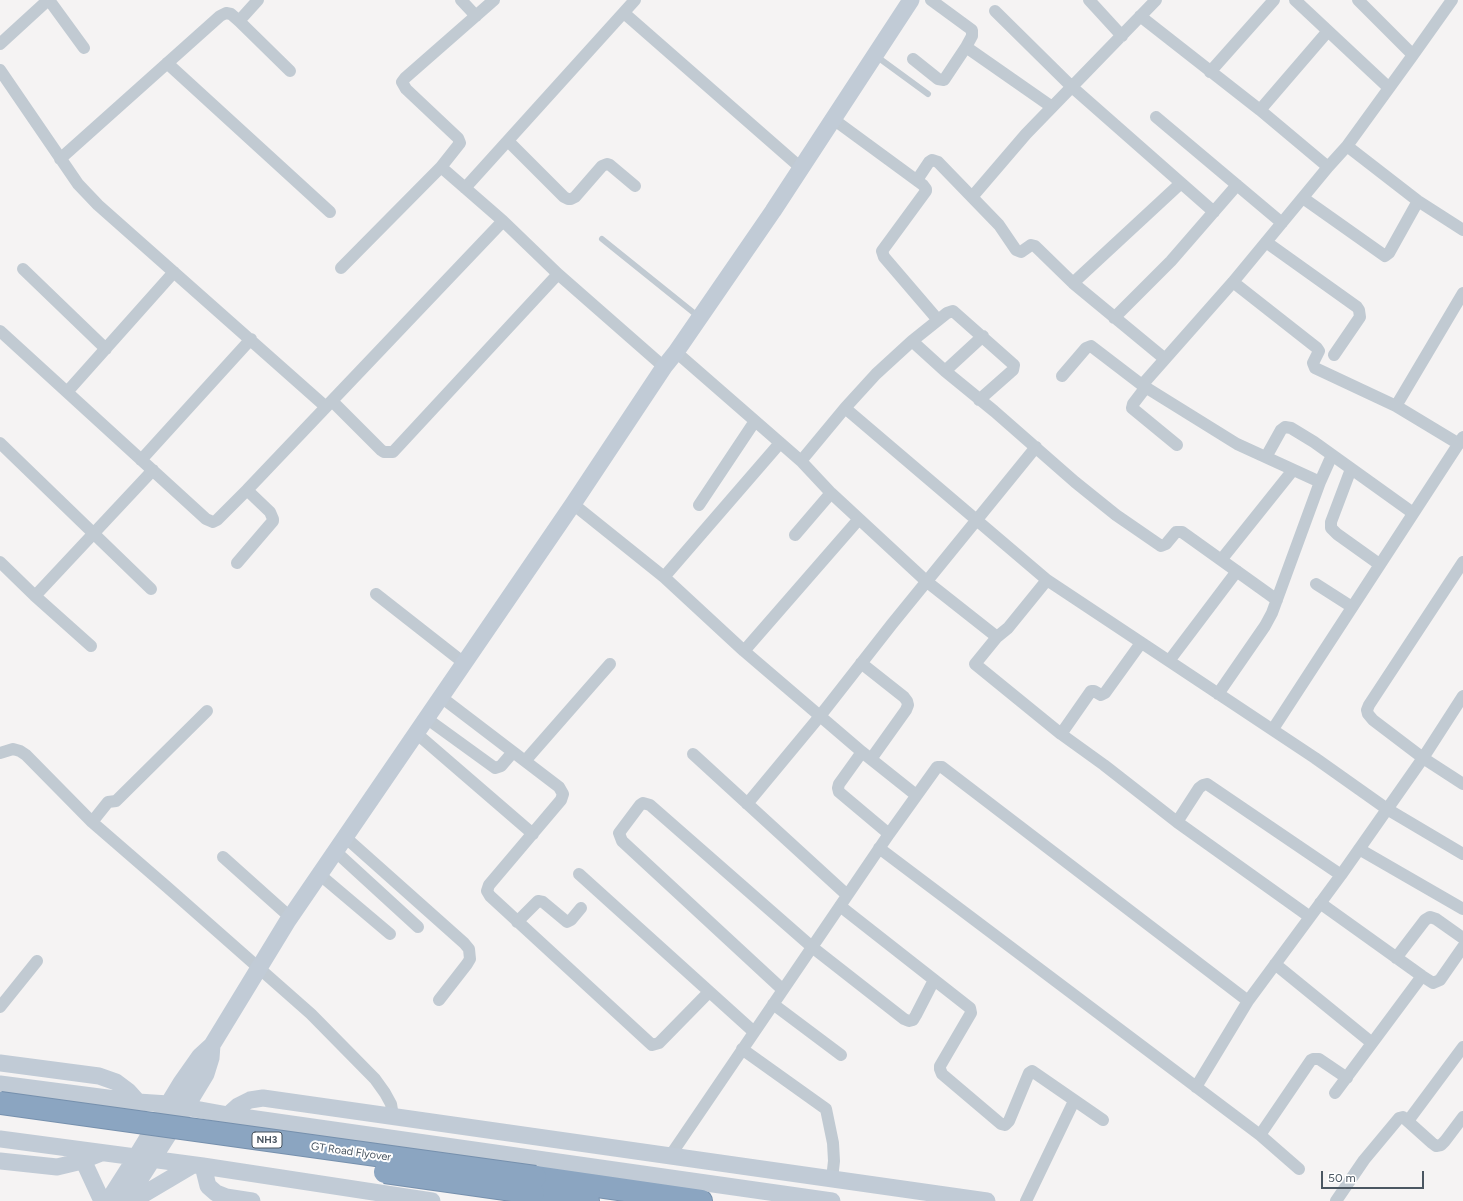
<!DOCTYPE html>
<style>
body{margin:0}
#map{position:relative;width:1463px;height:1201px;overflow:hidden;background:#f5f3f3;font-family:Figtree,sans-serif}
canvas{display:block}
.scale{position:absolute;left:1321px;top:1171px;width:103px;height:18px;box-sizing:border-box;border:2px solid #4a5661;border-top:0;padding-left:5px;font-size:12px;line-height:14px;white-space:nowrap;color:#4a5661;-webkit-text-stroke:3px #fff;paint-order:stroke}
</style>
<div id="map">
<canvas width="1463" height="1201"></canvas>
<div class="scale">50 m</div>
</div>
<script>
const ctx = document.querySelector('canvas').getContext('2d');
ctx.lineJoin = 'round';
function poly(rows) {
  const path = new Path2D();
  for (const r of rows) {
    path.moveTo(r[0], r[1]);
    for (let i = 2; i < r.length; i += 2) path.lineTo(r[i], r[i + 1]);
  }
  return path;
}
function strokePath(path, color, width, dash) {
  ctx.strokeStyle = color;
  ctx.lineWidth = width;
  ctx.lineCap = dash ? 'butt' : 'round';
  ctx.setLineDash(dash || []);
  ctx.stroke(path);
}
function label(font, color, halo, rows, align = 'center') {
  ctx.font = font + ' Figtree,sans-serif';
  ctx.lineWidth = 4;
  ctx.setLineDash([]);
  ctx.textBaseline = 'middle';
  ctx.strokeStyle = halo;
  ctx.fillStyle = color;
  for (const [text, x, y, turn = 0] of rows) {
    ctx.save();
    ctx.translate(x, y);
    ctx.rotate((+turn || 0) * Math.PI / 180);
    ctx.textAlign = isNaN(turn) ? turn : align;
    if (halo) ctx.strokeText(text, 0, 0);
    ctx.fillText(text, 0, 0);
    ctx.restore();
  }
}
const highway = poly([
 [535,1177,701,1201],
 [533,1193,588,1201]
]);
strokePath(highway, '#7690ad', 24);
strokePath(poly([
 [876,56,928,94],
 [602,239,699,317]
]), '#c1cad2', 6);
strokePath(poly([
 [49,0,84,48],
 [461,0,476,16],
 [931,0,972,30,972,36,966,47,1052,107],
 [1089,0,1122,36],
 [1295,0,1389,88],
 [1358,0,1413,55],
 [995,11,1072,87,1214,212],
 [624,13,801,168],
 [1140,16,1260,110,1328,167,1347,146,1418,201,1463,230],
 [239,21,258,0],
 [0,44,48,0],
 [913,59,938,79,944,80,966,47],
 [167,63,330,212],
 [0,70,78,184,98,205,326,407],
 [1210,72,1274,0],
 [1260,110,1328,31],
 [1156,117,1282,223],
 [833,119,923,185,926,189,926,191,882,251,884,257,938,320],
 [508,141,564,197,568,199,571,199,575,197,602,166,607,164,610,165,635,186],
 [1347,146,1413,55,1452,0],
 [60,159,220,16,226,13,231,14,239,21,290,71],
 [441,167,503,221,558,274,664,367],
 [917,180,929,162,932,160,938,162,999,225,1016,250,1021,252,1031,245,1035,246,1073,283,1165,359],
 [465,188,635,0],
 [972,197,1026,134,1156,0],
 [1303,198,1385,256,1389,253,1418,201],
 [1266,242,1357,307,1359,310,1360,317,1334,355],
 [341,268,441,167,460,143,458,138,406,89,402,82,405,78,494,0],
 [23,269,106,349],
 [1233,282,1317,348,1319,351,1313,363,1315,368,1396,406,1459,444],
 [1073,283,1181,183],
 [1114,318,1171,261,1237,185],
 [0,331,206,519,213,522,217,520,247,490,503,221],
 [912,341,945,371,994,411,1075,482,1116,515,1161,546,1166,544,1176,532,1182,532,1277,600],
 [676,352,801,461,845,408,1047,580,1315,758,1387,809,1463,854],
 [945,371,983,336],
 [1062,376,1086,348,1091,346,1142,385,1237,444,1320,482],
 [1142,385,1233,282,1328,167],
 [1146,387,1133,404,1132,408,1177,445],
 [67,392,174,272],
 [332,401,381,450,384,452,393,452,558,274],
 [1396,406,1463,293],
 [845,408,876,374,912,341,947,313,953,311,1014,365,1013,370,979,400],
 [0,443,151,589],
 [1266,457,1281,430,1285,427,1291,428,1314,442,1413,513],
 [141,460,251,339],
 [801,461,831,493,926,581,997,637],
 [1351,469,1331,522,1331,528,1337,534,1379,564],
 [573,504,664,577,744,651,862,752,916,795],
 [699,505,755,421],
 [795,535,831,493],
 [1221,560,1293,470],
 [0,562,35,596,91,646],
 [1463,562,1369,705,1367,710,1368,714,1373,720,1423,758,1463,784],
 [237,563,273,521,273,519,270,512,247,490],
 [664,577,780,443],
 [1047,580,1008,628,997,637,975,664,1061,734,1104,765,1177,822,1310,917],
 [1316,584,1352,607],
 [376,594,464,663],
 [35,596,153,470],
 [744,651,859,519],
 [1169,661,1237,571],
 [861,663,904,697,907,701,908,705,906,710,871,759],
 [1218,694,1265,626,1272,613,1320,482,1332,455],
 [441,697,559,787,563,794,561,800,489,885,487,891,490,896,652,1045,659,1043,709,992],
 [426,718,495,768,501,766,513,752],
 [1273,729,1463,437],
 [416,733,533,834],
 [1061,734,1091,691,1094,691,1101,695,1105,693,1141,643],
 [862,752,839,784,838,788,839,792,889,834],
 [0,753,13,749,20,751,26,755,92,822,167,887,311,1014,375,1079,385,1093,391,1104,393,1116],
 [693,754,847,895],
 [525,761,610,664],
 [747,804,820,716,892,624,1036,447],
 [92,822,108,802,116,801,207,711],
 [1177,822,1199,788,1203,785,1207,784,1341,875],
 [345,837,464,943,469,949,470,959,467,964,439,1000],
 [879,848,1260,1135,1299,1169],
 [1359,849,1463,909],
 [335,851,418,927],
 [223,857,290,917],
 [319,874,390,934],
 [579,874,754,1032],
 [1320,903,1422,976,1433,983,1440,980,1463,947],
 [840,906,970,1008,971,1013,940,1066,940,1069,942,1074,1001,1124,1005,1125,1009,1121,1029,1073,1032,1071,1103,1120],
 [517,922,538,901,543,902,567,922,571,920,581,908],
 [1396,958,1425,920,1430,917,1436,919,1463,938],
 [1275,964,1372,1043],
 [783,990,622,841,619,833,640,805,643,803,650,805,812,947,904,1019,909,1021,913,1020,916,1015,934,980],
 [773,1004,841,1055],
 [0,1007,37,961],
 [742,1049,826,1109,833,1143,834,1161,832,1179],
 [1196,1087,1248,1001,1341,875,1423,758,1463,696],
 [1335,1093,1422,976],
 [1408,1121,1463,1047],
 [1260,1135,1311,1060,1313,1059,1319,1059,1347,1078],
 [670,1156,889,834,937,767,942,767,1248,1001],
 [1026,1201,1074,1101],
 [1336,1201,1364,1160,1399,1118,1403,1117,1432,1143,1436,1146,1441,1145,1445,1141,1463,1117]
]), '#c1cad2', 12);
strokePath(poly([
 [0,1063,99,1076,116,1082,128,1091,138,1102],
 [0,1084,138,1102,168,1104,228,1115,832,1201],
 [228,1115,238,1106,250,1100,263,1098,987,1201],
 [0,1139,203,1166,432,1201],
 [83,1160,102,1201],
 [0,1161,57,1167,78,1162,101,1153],
 [203,1166,208,1186,216,1193,226,1197,252,1201],
 [108,1201,136,1157,181,1083,200,1056,212,1045,287,922,573,504,664,367,676,352,773,211,911,0],
 [126,1201,186,1107,206,1074,211,1058,212,1045],
 [132,1201,193,1165]
]), '#c1cbd6', 17);
strokePath(highway, '#8ba5c1', 22);
const highwayBridge = poly([
 [0,1103,535,1177],
 [385,1172,533,1193]
]);
strokePath(highwayBridge, '#7690ad', 24, []);
strokePath(highwayBridge, '#8ba5c1', 22);
for (const [x, y, w] of [
 [267,1140,30]
]) {
  const box = new Path2D();
  box.roundRect(x - w / 2, y - 8, w, 16, 3);
  ctx.fillStyle = '#fff';
  ctx.fill(box);
  strokePath(box, '#4a5661', 1);
}
label('bold 10px', '#4a5661', null, [
 ["NH3",267,1140]
]);
label('11px', '#4a5661', '#fff', [
 ["GT Road Flyover",351,1152,8]
]);
</script>
